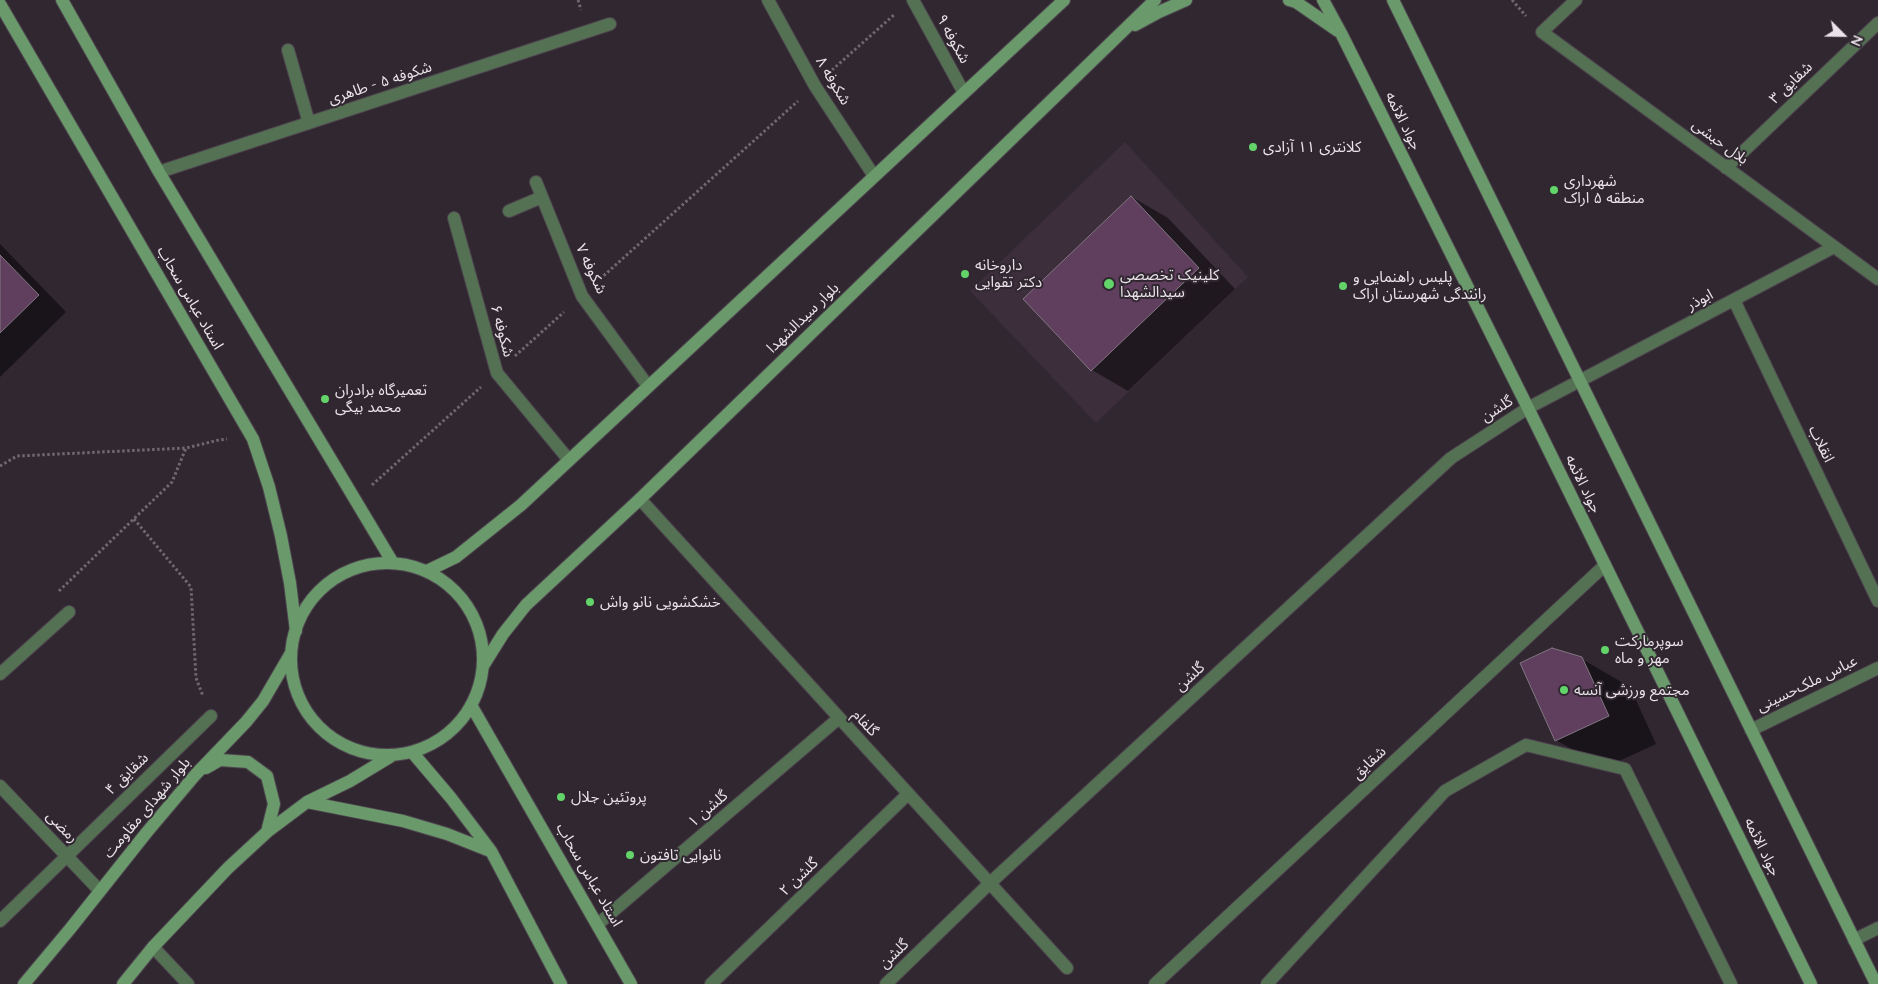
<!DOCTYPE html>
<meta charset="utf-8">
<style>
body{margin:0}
#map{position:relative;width:1878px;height:984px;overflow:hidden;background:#302730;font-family:Quicksand,sans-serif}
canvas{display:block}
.north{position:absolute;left:1818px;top:10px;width:50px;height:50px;-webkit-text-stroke:4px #302730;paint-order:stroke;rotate:113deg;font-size:14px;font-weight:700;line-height:20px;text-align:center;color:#eae3e9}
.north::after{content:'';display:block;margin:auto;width:18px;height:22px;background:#eae3e9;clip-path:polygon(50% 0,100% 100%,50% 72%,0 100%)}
</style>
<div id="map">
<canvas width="1878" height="984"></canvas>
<div class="north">N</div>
</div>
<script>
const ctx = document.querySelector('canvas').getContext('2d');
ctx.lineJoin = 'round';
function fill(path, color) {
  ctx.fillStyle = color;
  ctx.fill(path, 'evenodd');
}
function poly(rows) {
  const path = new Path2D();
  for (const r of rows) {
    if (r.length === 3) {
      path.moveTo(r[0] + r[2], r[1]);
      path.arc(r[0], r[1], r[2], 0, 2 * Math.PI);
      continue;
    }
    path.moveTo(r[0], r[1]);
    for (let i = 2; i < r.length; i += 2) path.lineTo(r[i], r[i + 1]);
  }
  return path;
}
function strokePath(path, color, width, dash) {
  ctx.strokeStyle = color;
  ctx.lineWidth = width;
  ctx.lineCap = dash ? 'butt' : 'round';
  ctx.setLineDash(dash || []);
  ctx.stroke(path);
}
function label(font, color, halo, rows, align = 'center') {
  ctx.font = font + ' Quicksand,"Noto Sans Arabic",sans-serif';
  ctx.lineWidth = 4;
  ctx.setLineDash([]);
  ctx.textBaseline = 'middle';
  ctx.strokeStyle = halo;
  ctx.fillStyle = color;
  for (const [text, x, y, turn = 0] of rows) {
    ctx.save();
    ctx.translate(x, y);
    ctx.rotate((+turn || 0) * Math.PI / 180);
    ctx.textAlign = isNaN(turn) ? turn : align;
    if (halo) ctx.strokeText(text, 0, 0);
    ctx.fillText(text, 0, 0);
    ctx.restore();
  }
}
fill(poly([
 [1125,142,1248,277,1096,423,970,291]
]), '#3c2e3b');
fill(poly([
 [1132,197,1168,218,1235,289,1128,391,1092,370],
 [0,244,66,312,0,377],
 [1582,659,1630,687,1656,744,1604,768,1556,740]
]), '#0007');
const building = poly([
 [1131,196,1199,268,1091,371,1023,299,1131,196],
 [0,255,39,295,0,333,0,255],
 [1552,648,1582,657,1609,716,1555,741,1520,663,1552,648]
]);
fill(building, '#5f3e5e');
strokePath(building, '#817681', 1);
const lane = poly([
 [1267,984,1445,791,1526,745,1625,769,1731,984]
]);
const street = poly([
 [768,0,815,86,874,176],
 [913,0,964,93],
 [1576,0,1542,32,1878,279],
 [288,50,309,123],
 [1726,168,1878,23],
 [159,172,610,24],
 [536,182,582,296,648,386],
 [509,211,542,197],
 [454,218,497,373,569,460],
 [1734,300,1878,601],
 [640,499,1067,968],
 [0,674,69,612],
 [1751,730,1878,668],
 [0,786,100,891],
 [0,921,211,716],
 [598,924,839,718],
 [1854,940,1878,928],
 [153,947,188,984],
 [711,984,908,794],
 [886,984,990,883,1451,458,1528,408,1834,247],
 [1155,984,1604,566]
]);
const secondary = poly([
 [62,0,159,172,393,563],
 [1289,0,1296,2,1338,31],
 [1323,0,1341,33,1528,408,1811,984],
 [1393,0,1876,984],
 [0,4,253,439,269,487,281,536,290,583,296,631],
 [1135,25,1159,12,1186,0],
 [387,659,96],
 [427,571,456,557,521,505,1064,0],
 [483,666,503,634,526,605,640,499,1155,0],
 [471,705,631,984],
 [412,752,451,798,491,851,561,984],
 [206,768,220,760,248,762,267,776,274,804,267,832],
 [307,802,403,821,447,834,490,851],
 [24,984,70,929,147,832,196,774,246,722,263,701,291,653],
 [123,984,153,947,228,868,267,832,307,802,350,781,393,755]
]);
strokePath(lane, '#4e454e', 14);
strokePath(street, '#4e454e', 14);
strokePath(secondary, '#4e454e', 14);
strokePath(poly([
 [578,0,581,10],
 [1512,0,1526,16],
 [832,70,895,14],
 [600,279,798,101],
 [515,356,564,312],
 [0,466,17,456,186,448],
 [372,485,481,387],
 [134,519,191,587,196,678,203,696],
 [59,591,172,482,186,448,219,440,227,439]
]), '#706870', 3, [2.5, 2.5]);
strokePath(lane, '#547154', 12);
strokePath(street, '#547154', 12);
strokePath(secondary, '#6a996b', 12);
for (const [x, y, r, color] of [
 [1253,147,5,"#62d469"],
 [1554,190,5,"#62d469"],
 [965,274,5,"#62d469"],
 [1109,284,6,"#62d469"],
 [1343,286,5,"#62d469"],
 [325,399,5,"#62d469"],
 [590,602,5,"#62d469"],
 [1605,650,5,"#62d469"],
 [1564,690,5,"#62d469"],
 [561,797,5,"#62d469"],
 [630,855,5,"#62d469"]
]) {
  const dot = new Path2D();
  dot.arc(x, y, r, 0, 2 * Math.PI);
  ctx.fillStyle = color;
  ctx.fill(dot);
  strokePath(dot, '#302730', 2);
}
label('15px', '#eae3e9', '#302730', [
 ["شکوفه ۹",953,39,61],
 ["شکوفه ۸",833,81,59],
 ["شکوفه ۵ - طاهری",380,83,-18],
 ["شقایق ۳",1791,83,-44],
 ["جواد الائمه",1403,121,64],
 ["بلال حبشی",1720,142,36],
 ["شکوفه ۷",591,269,65],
 ["استاد عباس سحاب",190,298,60],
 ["ابوذر",1700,300,-28],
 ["بلوار سیدالشهدا",803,318,-44],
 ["شکوفه ۶",502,331,75],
 ["گلشن",1497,409,-33],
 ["انقلاب",1821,444,64],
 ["جواد الائمه",1583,484,64],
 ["گلشن",1190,677,-43],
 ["عباس ملک‌حسینی",1807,684,-26],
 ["گلفام",865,723,47],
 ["شقایق",1369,763,-43],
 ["شقایق ۴",127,774,-44],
 ["بلوار شهدای مقاومت",147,808,-50],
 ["گلشن ۱",708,809,-41],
 ["رمضی",62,827,46],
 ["جواد الائمه",1762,847,64],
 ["استاد عباس سحاب",589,875,60],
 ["گلشن ۲",799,877,-44],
 ["گلشن",894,954,-44]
]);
label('15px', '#eae3e9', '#302730', [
 ["کلانتری ۱۱ آزادی",1263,147],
 ["شهرداری",1564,181],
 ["منطقه ۵ اراک",1564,198],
 ["داروخانه",975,265],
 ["دکتر تقوایی",975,282],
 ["کلینیک تخصصی",1120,275],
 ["سیدالشهدا",1120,292],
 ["پلیس راهنمایی و",1353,277],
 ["رانندگی شهرستان اراک",1353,294],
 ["تعمیرگاه برادران",335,390],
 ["محمد بیگی",335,407],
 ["خشکشویی نانو واش",600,602],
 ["سوپرمارکت",1615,641],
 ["مهر و ماه",1615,658],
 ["مجتمع ورزشی آنسه",1574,690],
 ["پروتئین جلال",571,797],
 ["نانوایی تافتون",640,855]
], 'left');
</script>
